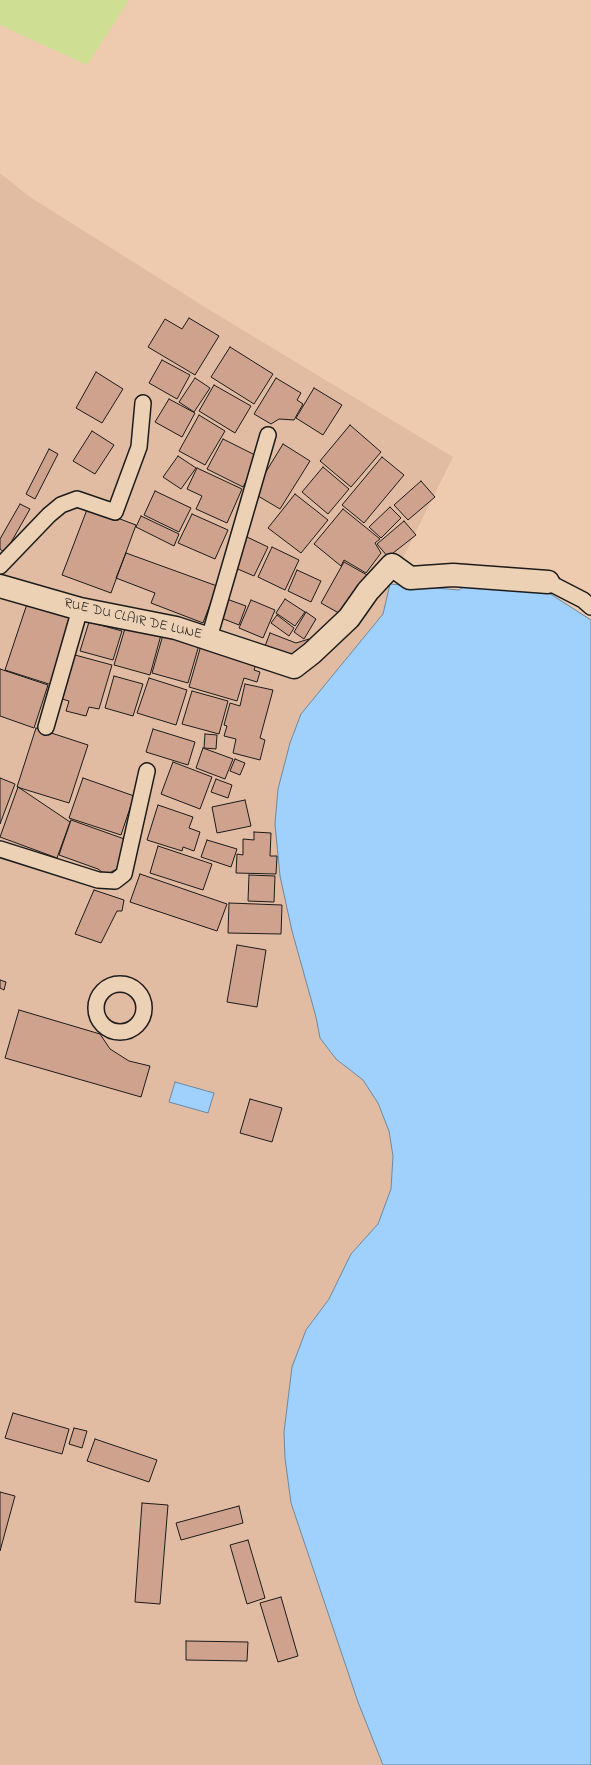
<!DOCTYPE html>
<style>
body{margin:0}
canvas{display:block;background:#eecbaf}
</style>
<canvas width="591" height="1765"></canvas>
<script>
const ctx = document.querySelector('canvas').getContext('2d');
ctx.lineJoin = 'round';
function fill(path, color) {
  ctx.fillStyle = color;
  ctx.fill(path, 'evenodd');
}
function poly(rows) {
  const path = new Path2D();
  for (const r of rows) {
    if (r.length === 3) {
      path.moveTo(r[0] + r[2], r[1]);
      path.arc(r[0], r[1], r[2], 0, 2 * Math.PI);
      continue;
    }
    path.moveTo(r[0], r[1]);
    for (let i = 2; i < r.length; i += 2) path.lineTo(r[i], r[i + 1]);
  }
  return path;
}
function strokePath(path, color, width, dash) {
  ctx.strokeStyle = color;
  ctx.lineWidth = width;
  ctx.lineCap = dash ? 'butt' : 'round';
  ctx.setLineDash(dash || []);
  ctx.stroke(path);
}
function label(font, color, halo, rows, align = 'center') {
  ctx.font = font + ' "Indie Flower",sans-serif';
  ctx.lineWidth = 3.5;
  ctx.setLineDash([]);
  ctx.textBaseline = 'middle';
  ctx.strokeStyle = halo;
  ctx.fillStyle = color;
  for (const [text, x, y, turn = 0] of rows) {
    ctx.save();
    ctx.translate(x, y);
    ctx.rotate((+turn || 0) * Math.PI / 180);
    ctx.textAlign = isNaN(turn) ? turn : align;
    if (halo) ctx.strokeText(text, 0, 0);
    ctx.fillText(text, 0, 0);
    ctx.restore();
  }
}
fill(poly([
 [0,173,30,197,208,309,453,457,390,584,383,614,301,714,290,743,278,789,280,876,316,1017,320,1038,336,1059,363,1080,378,1103,389,1131,393,1156,391,1189,378,1224,351,1254,329,1299,306,1330,292,1367,284,1432,291,1503,358,1702,383,1765,0,1765]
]), '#e1bca2');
fill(poly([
 [0,0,129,0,87,65,0,25]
]), '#cede92');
const water = poly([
 [476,579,541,588,591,620,591,1765,383,1765,358,1702,291,1503,285,1458,284,1432,292,1367,306,1330,329,1299,351,1254,378,1224,391,1189,393,1156,389,1131,378,1103,363,1080,336,1059,320,1038,316,1017,292,931,280,876,275,824,278,789,290,743,301,714,383,614,390,584,459,590,476,579],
 [175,1082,214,1093,208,1113,169,1102,175,1082]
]);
fill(water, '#9fd1fc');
strokePath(water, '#6b89a2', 1);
const building = poly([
 [189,318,219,336,195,375,148,347,165,319,182,329,189,318],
 [230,347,273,374,254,404,211,377,230,347],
 [162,360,190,375,177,399,149,383,162,360],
 [96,372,123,389,102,423,76,408,96,372],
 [195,378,210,388,194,412,179,402,195,378],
 [276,378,301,393,297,400,303,404,294,420,279,419,271,424,254,414,276,378],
 [214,385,251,406,235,433,199,411,214,385],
 [314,388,342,405,323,435,296,418,314,388],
 [169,399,195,413,182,437,155,422,169,399],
 [199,415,225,431,205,465,179,451,199,415],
 [350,425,381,452,351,487,320,461,350,425],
 [92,431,114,445,95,474,73,461,92,431],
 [223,439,259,457,243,487,207,469,223,439],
 [283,444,310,461,280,509,253,493,283,444],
 [49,449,58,454,35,499,26,494,49,449],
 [178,456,196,468,181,489,163,477,178,456],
 [382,457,404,475,364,523,342,505,382,457],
 [323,467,349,489,328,514,302,492,323,467],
 [197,468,242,489,227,523,196,509,202,496,187,489,197,468],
 [421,481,435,497,408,520,394,505,421,481],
 [155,491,191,508,179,532,144,515,155,491],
 [295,494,328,520,301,553,268,528,295,494],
 [20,504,30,509,5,553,0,549,0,539,20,504],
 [88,507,136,525,111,593,62,575,88,507],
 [390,507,401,518,381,538,369,527,390,507],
 [343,509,380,539,375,543,381,553,366,573,344,560,341,566,314,544,343,509],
 [192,514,228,530,215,559,178,543,192,514],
 [141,516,179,534,174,546,136,527,141,516],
 [404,521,416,535,388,557,377,544,404,521],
 [247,537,268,547,254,576,233,567,247,537],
 [272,547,299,560,285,590,258,577,272,547],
 [126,553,217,586,203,623,151,603,155,593,116,578,126,553],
 [344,562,367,575,344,616,321,603,344,562],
 [297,570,321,581,311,602,288,591,297,570],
 [224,598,246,606,239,625,216,616,224,598],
 [285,599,305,612,295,626,276,613,285,599],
 [251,600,275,610,263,638,239,628,251,600],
 [28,601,74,616,52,685,5,670,28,601],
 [306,612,316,619,304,639,294,632,306,612],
 [277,615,294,628,289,636,271,623,277,615],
 [89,622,122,631,113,660,80,651,89,622],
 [126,625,161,635,150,675,114,665,126,625],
 [270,633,296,643,309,639,313,648,289,663,262,654,270,633],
 [163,635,199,645,188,683,152,673,163,635],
 [202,642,258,658,254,670,260,672,257,682,244,678,237,701,189,687,202,642],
 [75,655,112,665,99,709,89,707,86,716,66,711,69,701,62,699,75,655],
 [0,669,48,685,34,728,0,716,0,669],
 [114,676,143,684,133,716,105,708,114,676],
 [149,678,187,690,176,725,137,713,149,678],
 [245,684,273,690,260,738,265,740,260,760,233,753,236,739,224,736,227,726,224,725,230,703,240,706,245,684],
 [192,691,228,701,219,734,182,724,192,691],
 [36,728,88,745,69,803,17,787,36,728],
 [153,729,195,742,188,765,146,752,153,729],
 [205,734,217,735,216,749,204,748,205,734],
 [203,748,233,759,225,779,196,768,203,748],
 [235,759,245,763,240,775,230,771,235,759],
 [173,762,212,777,200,809,161,794,173,762],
 [0,778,15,784,0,824,0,778],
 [83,778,134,796,121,835,69,818,83,778],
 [216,779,232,785,228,798,211,792,216,779],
 [18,787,70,822,57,858,0,837,18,787],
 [245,800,251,826,217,833,212,807,245,800],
 [158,805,193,817,189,828,200,832,194,851,183,847,182,851,147,840,158,805],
 [71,820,130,841,120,867,106,875,98,869,59,855,71,820],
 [254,832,271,833,270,856,277,856,276,874,236,873,237,854,243,855,243,839,254,840,254,832],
 [207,840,237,849,231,867,201,857,207,840],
 [158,846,212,864,203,890,150,873,158,846],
 [140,874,227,904,217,931,130,902,140,874],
 [249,875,275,876,274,902,248,901,249,875],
 [94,890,124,900,122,911,117,911,101,943,75,934,94,890],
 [229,903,282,905,281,934,228,933,229,903],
 [237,945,266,950,257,1007,227,1002,237,945],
 [0,980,6,982,4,990,0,988,0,980],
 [19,1010,100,1034,110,1049,129,1061,150,1066,141,1097,5,1058,19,1010],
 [250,1099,282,1108,272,1142,240,1133,250,1099],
 [13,1413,69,1429,62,1454,5,1438,13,1413],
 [74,1428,87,1431,82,1448,69,1444,74,1428],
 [95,1439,157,1460,149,1482,87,1461,95,1439],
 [0,1492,15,1496,0,1551,0,1492],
 [142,1503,168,1505,160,1604,135,1602,142,1503],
 [239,1506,243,1523,181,1540,176,1523,239,1506],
 [248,1540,265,1598,247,1604,230,1545,248,1540],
 [281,1597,298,1656,278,1662,260,1603,281,1597],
 [186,1641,248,1642,247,1661,186,1660,186,1641]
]);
fill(building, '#cfa28e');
strokePath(building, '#1c1c1c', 1);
const lane = poly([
 [0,566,49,515,61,505,77,499,115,512,139,447,143,403],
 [548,582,583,600,591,607],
 [209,638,268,435],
 [46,727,80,609],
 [0,849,98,880,115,881,124,874,147,771],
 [120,1008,24]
]);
const street = poly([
 [0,586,80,609,176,628,294,667,312,653,349,618,368,591,392,565,410,578,453,575,548,582]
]);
strokePath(lane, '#1c1c1c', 18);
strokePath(street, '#1c1c1c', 25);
strokePath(lane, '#edd1b4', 15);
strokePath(street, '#edd1b4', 22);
label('14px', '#1c1c1c', '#edd1b4', [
 ["RUE DU CLAIR DE LUNE",133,620,13]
]);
</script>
